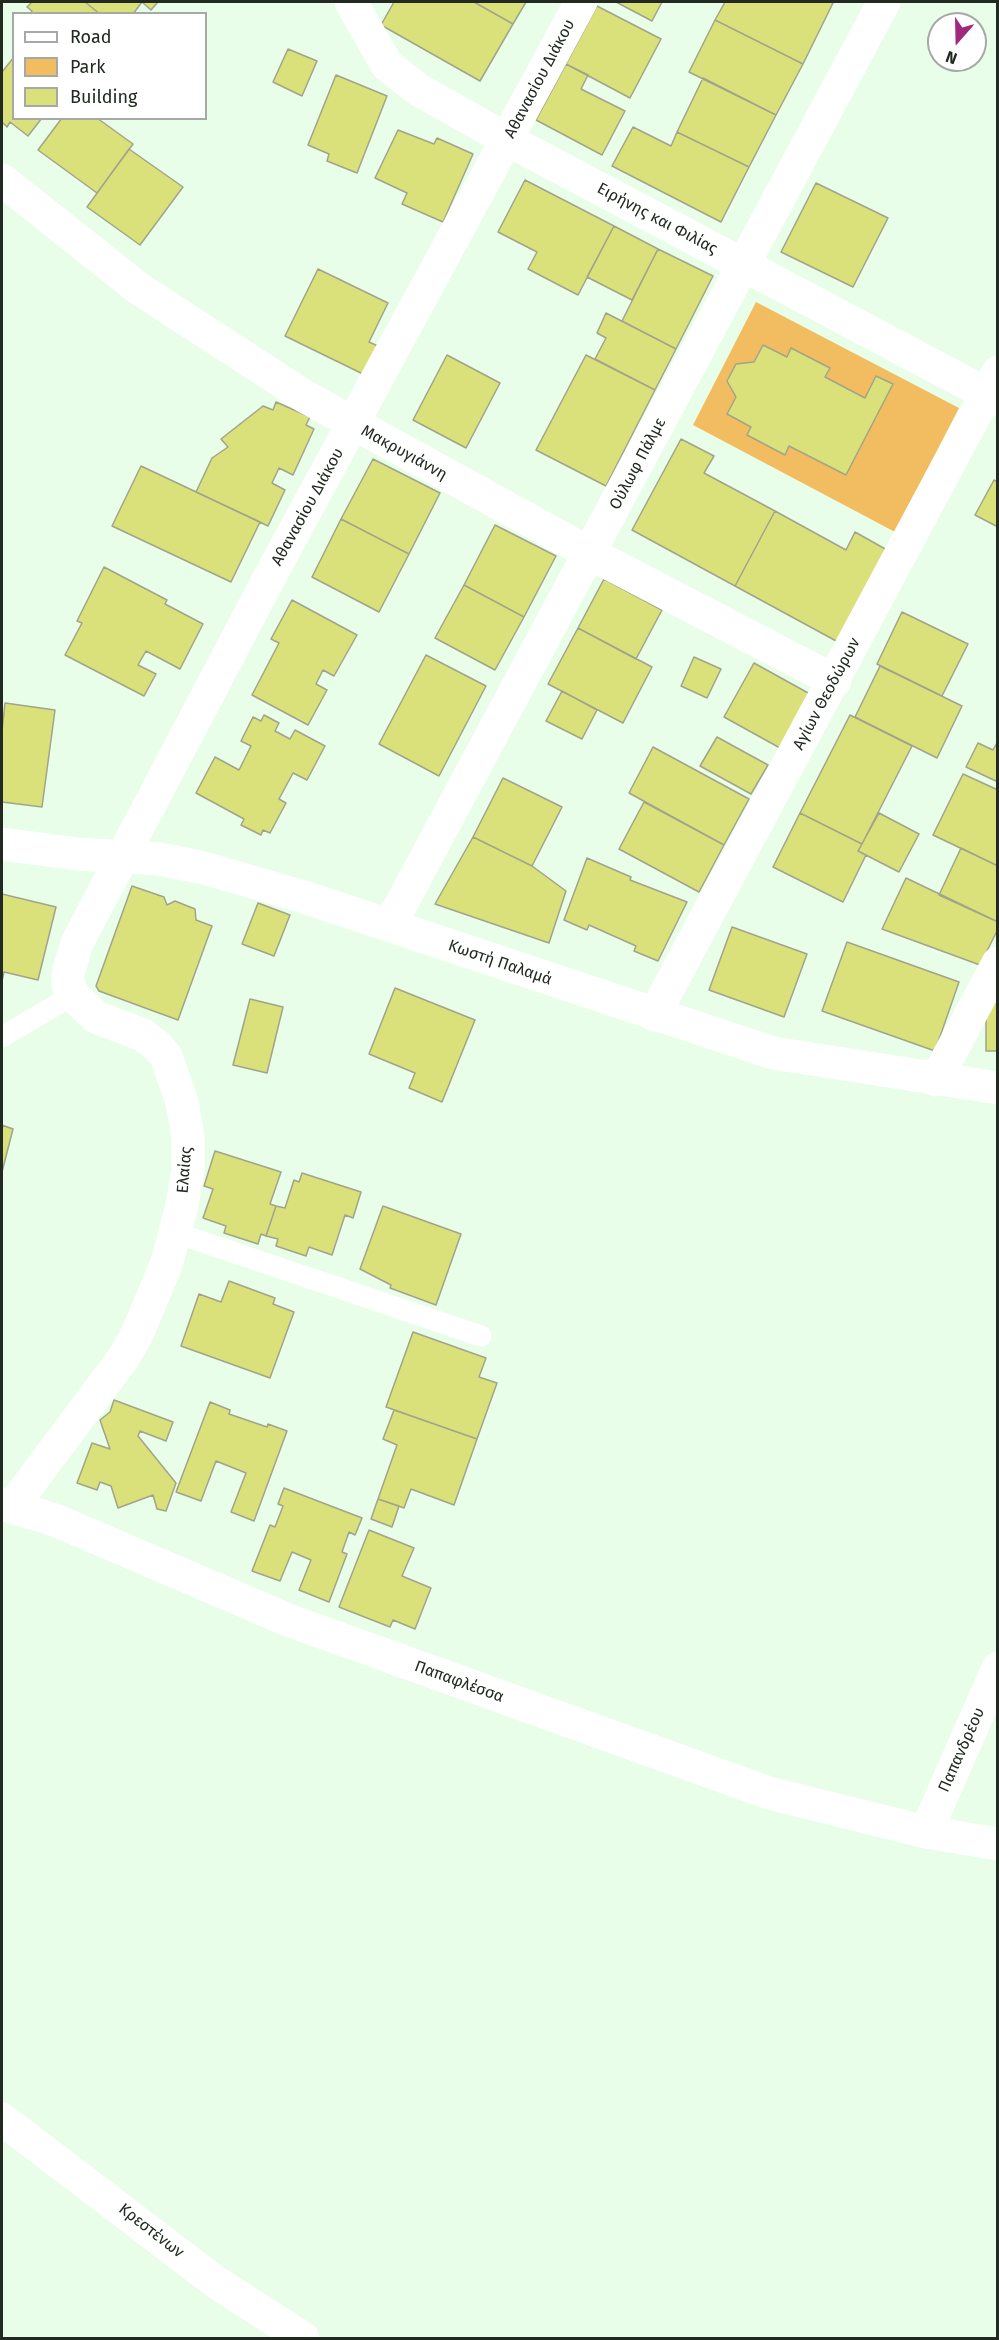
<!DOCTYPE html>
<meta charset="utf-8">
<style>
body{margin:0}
#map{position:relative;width:999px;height:2340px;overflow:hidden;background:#e8fee8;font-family:"Fira Sans",sans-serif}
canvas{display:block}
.frame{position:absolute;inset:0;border:3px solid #212921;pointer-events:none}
.legend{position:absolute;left:12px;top:12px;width:195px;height:108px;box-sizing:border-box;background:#fff;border:2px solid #a6a9a6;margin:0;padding:8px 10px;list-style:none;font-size:18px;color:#212921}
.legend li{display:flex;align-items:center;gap:12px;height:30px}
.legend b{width:30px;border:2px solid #a6a9a6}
.north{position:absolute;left:927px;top:12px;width:60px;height:60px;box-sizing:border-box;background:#fff;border:2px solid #a6a9a6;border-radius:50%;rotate:200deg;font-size:16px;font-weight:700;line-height:24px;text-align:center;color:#212921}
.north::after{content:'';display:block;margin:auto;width:21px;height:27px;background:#a1287f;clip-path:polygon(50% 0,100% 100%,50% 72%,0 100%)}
</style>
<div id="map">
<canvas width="999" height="2340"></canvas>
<div class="frame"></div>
<ul class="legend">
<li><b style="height:8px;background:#fff"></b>Road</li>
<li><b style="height:16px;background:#f2bd60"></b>Park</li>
<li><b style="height:16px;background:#dae17a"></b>Building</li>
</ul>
<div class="north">N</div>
</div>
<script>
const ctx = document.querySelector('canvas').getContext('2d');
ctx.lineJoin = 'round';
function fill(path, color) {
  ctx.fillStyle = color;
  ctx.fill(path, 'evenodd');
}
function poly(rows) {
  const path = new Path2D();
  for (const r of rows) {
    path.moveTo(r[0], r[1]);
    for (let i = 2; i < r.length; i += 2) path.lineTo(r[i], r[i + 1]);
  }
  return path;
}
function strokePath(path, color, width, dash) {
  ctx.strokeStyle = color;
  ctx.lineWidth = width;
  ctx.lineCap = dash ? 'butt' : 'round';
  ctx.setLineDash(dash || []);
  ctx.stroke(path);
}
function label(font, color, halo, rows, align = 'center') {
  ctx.font = font + ' "Fira Sans",sans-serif';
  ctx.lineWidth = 5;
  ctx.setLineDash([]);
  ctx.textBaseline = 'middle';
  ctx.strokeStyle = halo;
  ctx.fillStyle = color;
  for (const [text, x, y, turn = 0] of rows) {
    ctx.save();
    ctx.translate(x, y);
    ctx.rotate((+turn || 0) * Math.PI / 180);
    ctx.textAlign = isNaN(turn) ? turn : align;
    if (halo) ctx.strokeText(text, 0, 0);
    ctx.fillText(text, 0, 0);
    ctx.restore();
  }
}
fill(poly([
 [756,302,959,408,895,532,693,425]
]), '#f2bd60');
const building = poly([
 [32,2,85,2,100,14,30,14,32,11,27,7,32,2],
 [85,2,158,2,151,10,142,2,133,14,100,14,85,2],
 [394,2,474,2,513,24,480,81,381,25,394,2],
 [474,2,526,2,513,24,474,2],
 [616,2,662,2,652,21,616,2],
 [725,2,830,2,833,3,803,64,715,20,725,2],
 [597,6,661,39,630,98,566,64,597,6],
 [715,20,803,64,776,115,689,72,715,20],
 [288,49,317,61,302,96,273,82,288,49],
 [14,57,14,118,42,118,28,136,10,122,7,127,2,122,2,72,14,57],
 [566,64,588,75,581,89,625,111,602,155,536,120,566,64],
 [336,75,387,96,357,173,327,161,329,154,308,145,336,75],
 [703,78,776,115,749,167,677,132,703,78],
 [62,118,97,118,133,144,97,193,38,150,62,118],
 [633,127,671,146,677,132,749,167,721,222,612,166,633,127],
 [398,130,434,144,437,138,473,154,443,222,402,204,407,193,375,178,398,130],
 [129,149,183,187,140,245,87,207,129,149],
 [525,180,614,226,578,295,528,269,537,252,498,232,525,180],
 [816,183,888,218,853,287,781,252,816,183],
 [614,226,658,249,632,300,587,277,614,226],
 [658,249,713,276,676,349,622,321,658,249],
 [318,269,388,303,369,342,378,346,365,375,285,336,318,269],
 [606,313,676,349,655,390,595,359,606,338,597,333,606,313],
 [763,345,787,357,791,348,830,368,825,377,865,398,876,376,893,384,846,475,789,446,785,455,747,435,751,427,727,414,736,397,727,381,736,364,754,362,763,345],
 [447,355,500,383,466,448,413,420,447,355],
 [586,355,655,390,606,486,536,450,586,355],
 [276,402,310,417,306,425,314,429,293,475,279,468,272,483,285,490,268,526,196,492,212,458,228,447,221,439,263,406,273,410,276,402],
 [681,439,714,456,704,473,775,511,735,586,632,530,681,439],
 [373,459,440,493,409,554,341,519,373,459],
 [141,466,260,522,231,582,112,526,141,466],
 [994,480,998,482,998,527,975,515,994,480],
 [775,511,846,550,855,532,887,550,838,642,735,586,775,511],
 [341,519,409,554,379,612,312,577,341,519],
 [495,525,556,556,524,617,464,585,495,525],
 [104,567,167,600,165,604,203,624,180,669,146,651,138,665,156,674,144,696,65,655,82,623,77,621,104,567],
 [604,579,662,610,636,659,578,628,604,579],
 [464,585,524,617,495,670,435,638,464,585],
 [292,600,357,635,334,676,323,670,316,684,327,690,308,725,252,695,279,643,271,639,292,600],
 [902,612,968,644,942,696,877,664,902,612],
 [578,628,652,667,623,723,548,684,578,628],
 [426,655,486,686,439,776,379,744,426,655],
 [694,657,721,669,707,698,681,686,694,657],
 [754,663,810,694,780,748,724,717,754,663],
 [880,666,962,706,937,758,855,717,880,666],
 [562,691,597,710,582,739,546,721,562,691],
 [5,703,55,710,42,807,2,802,2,731,5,703],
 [264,715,279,723,275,731,290,739,295,730,325,746,307,780,293,773,279,799,286,803,270,833,263,830,261,835,241,825,244,819,196,793,215,757,239,770,251,746,241,741,253,717,261,721,264,715],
 [850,715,912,746,862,844,800,813,850,715],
 [717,737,768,765,751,794,700,766,717,737],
 [998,741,998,782,966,767,978,743,993,750,998,741],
 [653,747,749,799,724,845,629,793,653,747],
 [963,774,998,790,998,866,933,835,963,774],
 [503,778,562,807,532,866,473,837,503,778],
 [644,802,724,845,699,892,619,849,644,802],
 [800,813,862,844,858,851,866,855,843,902,773,867,800,813],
 [879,813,919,834,899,872,858,851,879,813],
 [473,837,532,866,566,891,549,943,435,904,473,837],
 [961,848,998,866,998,922,939,895,961,848],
 [587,858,631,877,630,880,687,902,658,961,634,951,636,946,589,925,587,930,564,920,587,858],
 [906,878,998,922,998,929,980,965,882,929,906,878],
 [132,886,164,897,167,905,175,901,195,909,196,920,212,926,178,1020,99,991,96,986,132,886],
 [2,894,56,907,38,980,4,972,2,981,2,894],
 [258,903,290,915,274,956,242,944,258,903],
 [732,927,807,954,784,1017,709,990,732,927],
 [847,942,959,982,935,1051,822,1011,847,942],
 [395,988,475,1020,442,1102,409,1088,415,1073,369,1054,395,988],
 [998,992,998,1051,986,1051,986,1011,998,992],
 [250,999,283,1007,267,1073,233,1065,250,999],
 [2,1125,13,1129,2,1172,2,1125],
 [215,1151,281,1172,270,1204,276,1206,266,1236,261,1234,258,1244,224,1233,226,1226,203,1218,213,1189,204,1186,215,1151],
 [302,1173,361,1192,353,1218,345,1215,332,1255,309,1247,306,1256,276,1246,278,1239,266,1236,276,1206,285,1208,294,1180,299,1182,302,1173],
 [383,1206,461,1234,436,1305,390,1288,391,1285,360,1269,383,1206],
 [229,1281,275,1298,273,1304,294,1312,270,1378,181,1346,199,1294,221,1302,229,1281],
 [413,1332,486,1358,479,1377,497,1383,477,1439,386,1407,413,1332],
 [114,1400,173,1422,166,1441,140,1431,138,1436,176,1483,166,1511,157,1509,153,1495,118,1508,111,1486,100,1482,97,1490,77,1483,92,1443,110,1449,100,1420,110,1412,114,1400],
 [210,1402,230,1410,229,1414,267,1427,268,1424,287,1431,254,1521,231,1512,246,1473,216,1461,201,1501,176,1492,210,1402],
 [394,1410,477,1439,454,1505,411,1489,404,1508,378,1499,397,1445,383,1439,394,1410],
 [284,1488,362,1518,355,1535,349,1532,342,1552,347,1554,329,1602,299,1590,311,1560,292,1552,280,1581,252,1571,270,1525,275,1527,283,1506,278,1504,284,1488],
 [378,1499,399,1506,392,1527,371,1519,378,1499],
 [369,1530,414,1548,402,1576,431,1588,415,1629,393,1620,390,1627,339,1607,369,1530]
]);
fill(building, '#dae17a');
strokePath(building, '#a1a48a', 1.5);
strokePath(poly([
 [2,1037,73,995],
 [176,1233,481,1336]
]), '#fff', 21);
strokePath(poly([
 [2,180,138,288,304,396,589,553,835,681],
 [2,844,78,854,160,859,204,868,304,897,773,1053,998,1088],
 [390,925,884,2],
 [654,1015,998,372],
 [936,1080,998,963],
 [2,1504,55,1520,288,1620,769,1793,926,1832,998,1844],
 [12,1507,124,1357,137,1334,166,1265,181,1210,188,1170,188,1137,182,1102,166,1056,157,1046,143,1035,96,1017,73,995,68,985,68,973,77,943,275,567,581,2],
 [926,1832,998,1668],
 [2,2119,217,2283,303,2338]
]), '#fff', 33);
strokePath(poly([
 [351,2,387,65,419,90,508,140,998,400]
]), '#fff', 33);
label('16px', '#212921', '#fff', [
 ["Αθανασίου Διάκου",540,79,-62],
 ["Ειρήνης και Φιλίας",657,219,28],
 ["Μακρυγιάννη",404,453,29],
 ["Ούλωφ Πάλμε",638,464,-62],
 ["Αθανασίου Διάκου",308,507,-61],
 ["Αγίων Θεοδώρων",827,694,-62],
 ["Κωστή Παλαμά",500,963,19],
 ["Ελαίας",185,1170,-85],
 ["Παπαφλέσσα",459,1682,20],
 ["Παπανδρέου",962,1750,-66],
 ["Κρεστένων",151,2231,38]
]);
</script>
